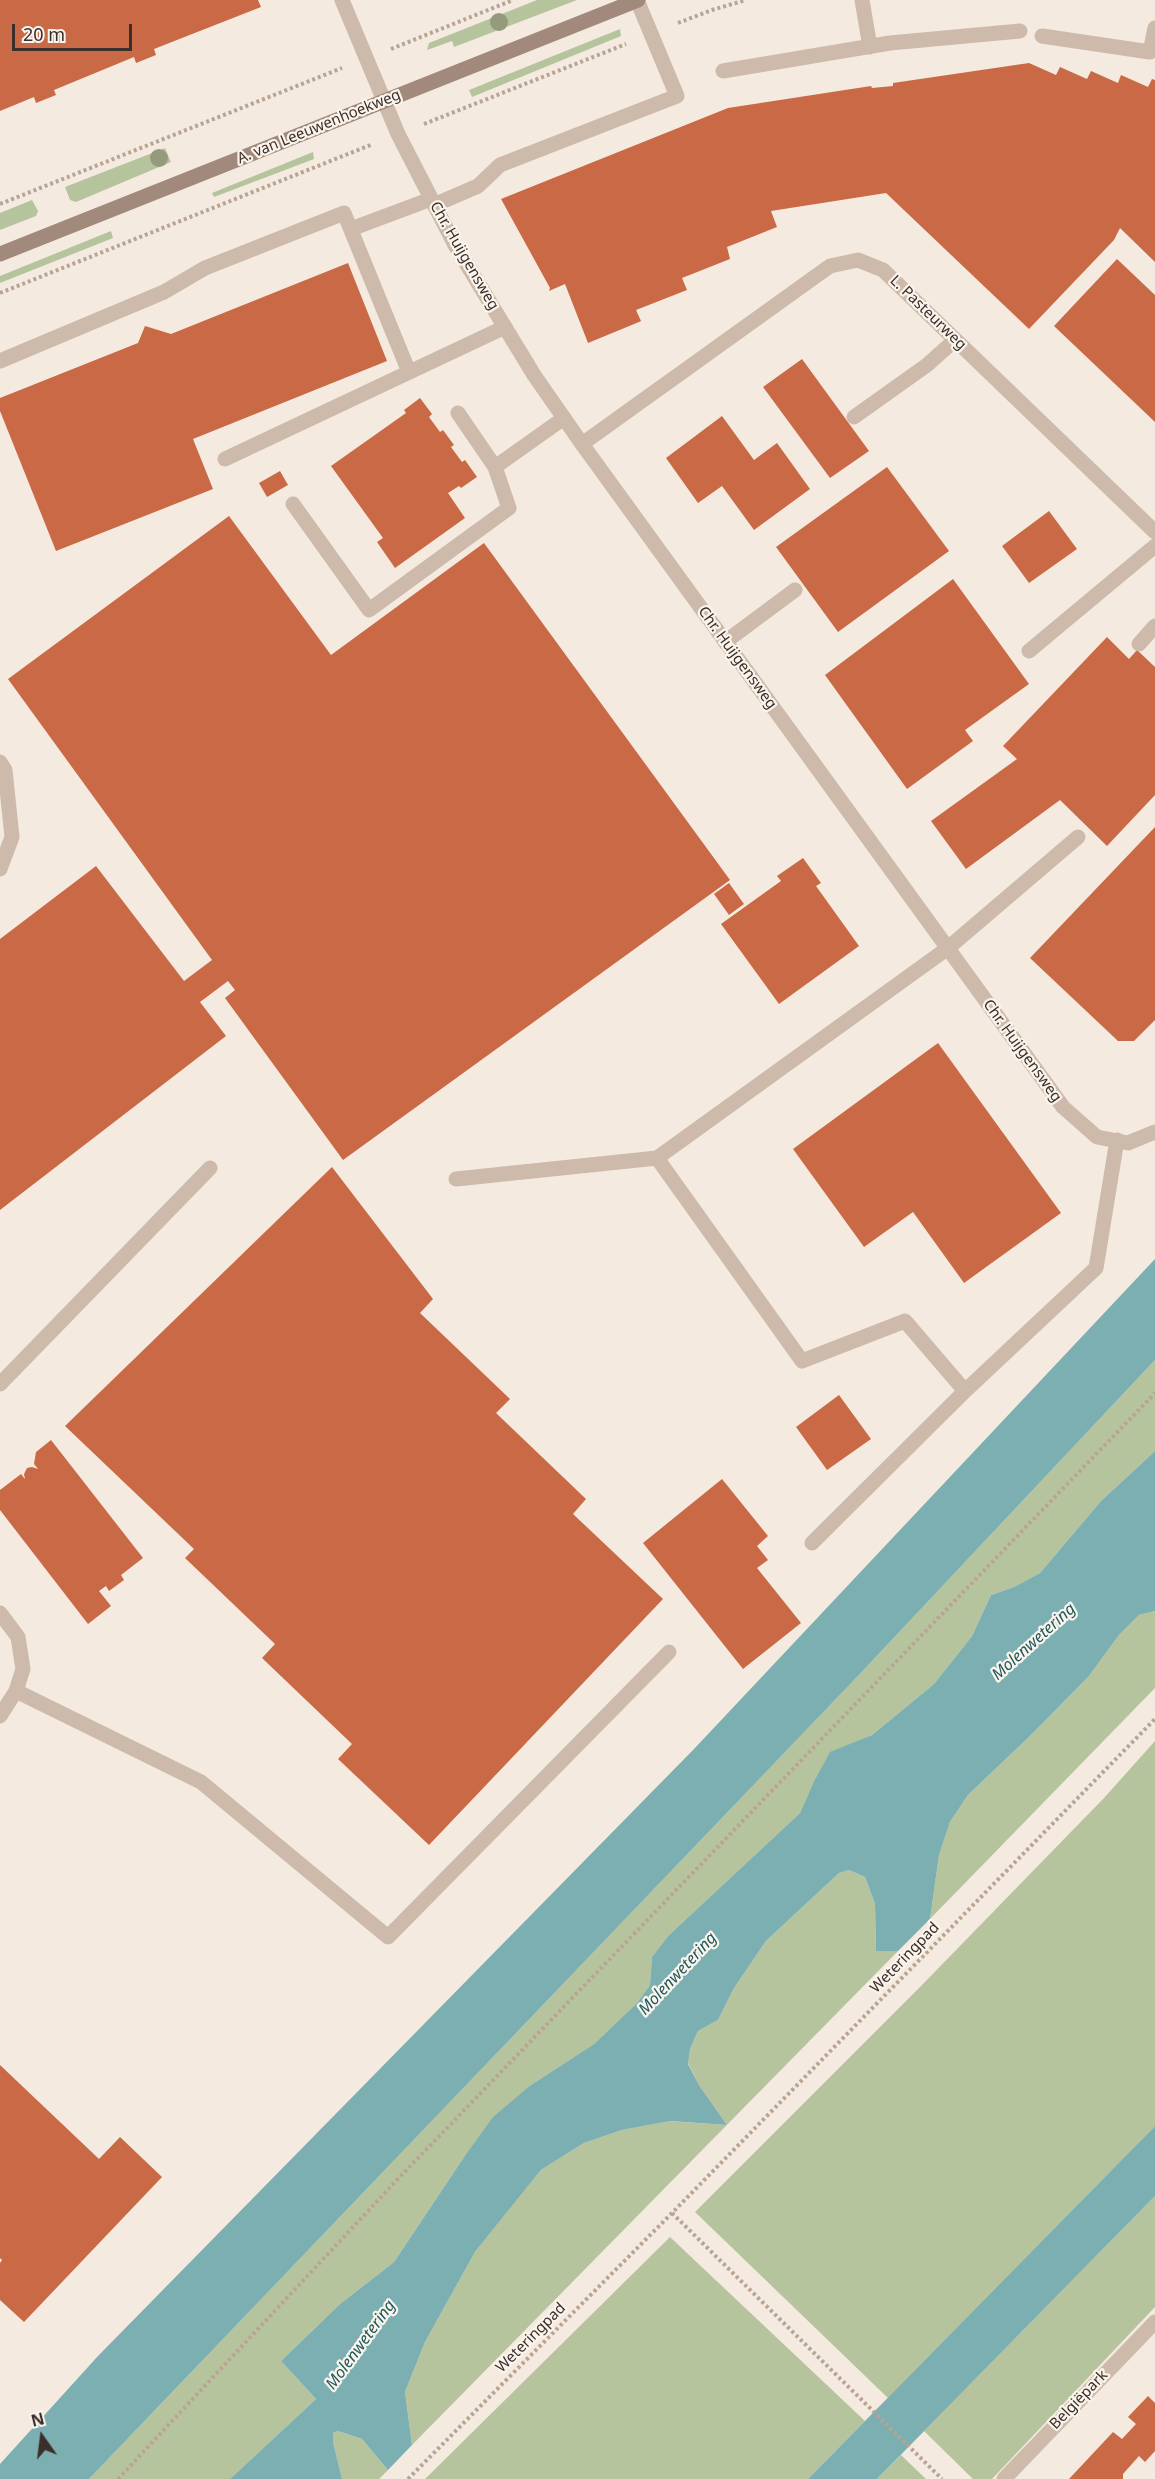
<!DOCTYPE html>
<meta charset="utf-8">
<style>
body{margin:0}
#map{position:relative;width:1155px;height:2479px;overflow:hidden;background:#f4eadf;font-family:"Noto Sans",sans-serif}
canvas{display:block}
.north{position:absolute;left:12px;top:2407px;width:60px;height:60px;-webkit-text-stroke:4px #fbf4ec;paint-order:stroke;rotate:346deg;font-size:16px;font-weight:700;line-height:24px;text-align:center;color:#3a2f2a}
.north::after{content:'';display:block;margin:auto;width:21px;height:27px;background:#3a2f2a;clip-path:polygon(50% 0,100% 100%,50% 72%,0 100%)}
.scale{position:absolute;left:12px;top:24px;width:120px;height:27px;box-sizing:border-box;border:3px solid #3a2f2a;border-top:0;padding-left:8px;font-size:18px;line-height:21px;white-space:nowrap;color:#3a2f2a;-webkit-text-stroke:4px #fbf4ec;paint-order:stroke}
</style>
<div id="map">
<canvas width="1155" height="2479"></canvas>
<div class="north">N</div>
<div class="scale">20 m</div>
</div>
<script>
const ctx = document.querySelector('canvas').getContext('2d');
ctx.lineJoin = 'round';
function fill(path, color) {
  ctx.fillStyle = color;
  ctx.fill(path, 'evenodd');
}
function poly(rows) {
  const path = new Path2D();
  for (const r of rows) {
    path.moveTo(r[0], r[1]);
    for (let i = 2; i < r.length; i += 2) path.lineTo(r[i], r[i + 1]);
  }
  return path;
}
function strokePath(path, color, width, dash) {
  ctx.strokeStyle = color;
  ctx.lineWidth = width;
  ctx.lineCap = dash ? 'butt' : 'round';
  ctx.setLineDash(dash || []);
  ctx.stroke(path);
}
function label(font, color, halo, rows, align = 'center') {
  ctx.font = font + ' "Noto Sans",sans-serif';
  ctx.lineWidth = 4.5;
  ctx.setLineDash([]);
  ctx.textBaseline = 'middle';
  ctx.strokeStyle = halo;
  ctx.fillStyle = color;
  for (const [text, x, y, turn = 0] of rows) {
    ctx.save();
    ctx.translate(x, y);
    ctx.rotate((+turn || 0) * Math.PI / 180);
    ctx.textAlign = isNaN(turn) ? turn : align;
    if (halo) ctx.strokeText(text, 0, 0);
    ctx.fillText(text, 0, 0);
    ctx.restore();
  }
}
fill(poly([
 [537,0,577,0,454,47,452,41,427,50,429,43],
 [620,29,621,36,472,97,469,90],
 [165,148,171,162,76,202,70,200,65,187],
 [313,152,314,159,214,197,212,193],
 [32,200,38,211,36,216,0,230,0,213],
 [111,231,113,238,0,283,0,276],
 [1155,1360,1155,1451,1101,1501,1040,1573,1014,1587,991,1595,972,1636,934,1684,872,1735,830,1753,814,1781,800,1813,668,1936,652,1957,650,1985,637,2003,594,2044,531,2085,462,2160,394,2262,340,2304,281,2361,316,2399,230,2479,89,2479,857,1677],
 [1155,1611,1155,1688,930,1919,939,1855,950,1822,968,1795,1032,1734,1089,1676,1119,1635,1139,1615],
 [1155,1741,1155,2126,888,2398,695,2212,921,1986,1104,1798],
 [849,1870,865,1877,875,1904,876,1951,898,1951,412,2445,405,2392,425,2342,475,2252,541,2170,584,2143,622,2130,669,2121,727,2125,699,2085,688,2063,690,2049,698,2031,718,2020,734,1988,766,1941,839,1873],
 [1155,2196,1155,2307,992,2479,973,2479,924,2431],
 [670,2237,865,2421,808,2479,425,2479],
 [338,2431,362,2439,388,2470,379,2479,342,2479,333,2442,333,2433],
 [901,2455,926,2479,877,2479]
]), '#b6c49e');
fill(poly([
 [1155,1259,1155,1360,857,1677,89,2479,0,2479,0,2464,98,2356,694,1749],
 [1155,1451,1155,1611,1139,1615,1119,1635,1089,1676,1032,1734,968,1795,950,1822,939,1855,930,1919,898,1951,876,1951,875,1904,865,1877,849,1870,839,1873,766,1941,734,1988,718,2020,698,2031,690,2049,688,2064,699,2085,727,2125,670,2121,622,2130,584,2143,541,2170,475,2252,425,2342,405,2392,412,2445,388,2470,362,2439,338,2431,333,2433,333,2442,342,2479,230,2479,316,2399,281,2361,340,2304,394,2262,462,2160,493,2117,531,2085,594,2044,637,2003,650,1985,652,1957,668,1936,800,1813,814,1781,830,1752,872,1735,934,1684,972,1636,991,1595,1014,1587,1040,1573,1101,1501],
 [1155,2126,1155,2196,877,2479,808,2479]
]), '#7cafb2');
fill(poly([
 [0,0,258,0,261,7,154,49,156,55,136,63,134,57,54,90,56,95,36,103,34,97,0,111],
 [1029,63,1056,75,1060,67,1087,79,1091,71,1118,83,1121,75,1148,87,1152,79,1155,80,1155,262,1120,228,1114,240,1029,329,886,193,771,211,777,227,727,247,730,259,682,278,687,290,636,310,641,321,639,322,588,343,565,284,549,291,550,288,501,199,728,108,871,86,872,88,893,86,893,83],
 [1117,259,1155,295,1155,422,1054,326],
 [348,263,387,361,193,439,213,489,56,551,0,411,0,398,138,343,145,326,171,334],
 [802,359,869,451,830,478,763,387],
 [420,398,432,414,429,417,440,432,443,430,454,445,451,447,462,462,465,460,477,477,461,488,459,486,448,493,465,518,395,568,377,542,383,538,331,466,406,413,404,410],
 [722,416,754,460,777,443,810,489,754,530,722,486,698,503,666,458],
 [887,467,949,551,838,632,776,547],
 [280,471,288,485,267,497,259,483],
 [1049,511,1077,549,1029,583,1002,546],
 [229,516,331,655,484,543,730,880,343,1160,225,998,235,990,228,981,200,1002,226,1036,0,1210,0,939,96,866,184,981,212,960,8,679],
 [953,579,1029,684,965,730,973,741,907,789,825,675],
 [1107,637,1129,659,1137,650,1155,667,1155,795,1107,846,1060,800,966,869,931,821,1017,759,1003,746],
 [1155,827,1155,1020,1134,1041,1118,1041,1030,958],
 [803,858,821,883,816,886,859,946,779,1004,721,924,781,881,777,876],
 [729,883,744,904,729,915,714,894],
 [938,1043,1061,1213,964,1283,913,1212,864,1247,793,1149],
 [332,1167,433,1299,420,1313,510,1399,496,1413,586,1499,573,1514,663,1599,429,1845,338,1759,352,1744,262,1658,275,1644,185,1558,194,1549,65,1426],
 [839,1395,871,1439,827,1470,796,1427],
 [51,1440,143,1558,121,1575,124,1580,109,1591,106,1586,99,1591,111,1606,88,1624,0,1510,0,1490,21,1474,25,1479,24,1474,27,1468,32,1467,38,1469,34,1464,36,1452],
 [722,1479,768,1536,757,1546,768,1560,757,1568,801,1623,743,1669,643,1543],
 [0,2065,99,2159,120,2137,162,2177,24,2322,0,2300,0,2263,2,2260,0,2258],
 [1148,2396,1155,2403,1155,2451,1145,2462,1139,2456,1123,2474,1123,2479,1069,2479,1113,2432,1122,2439,1136,2424,1128,2417]
]), '#ca6946');
strokePath(poly([
 [678,23,712,10,746,0],
 [391,49,513,0],
 [424,124,626,44],
 [0,204,342,68],
 [0,293,373,144],
 [672,2213,942,2479],
 [118,2479,396,2181,1155,1393],
 [408,2479,672,2213,1155,1719]
]), '#b9a494', 4, [3, 3]);
strokePath(poly([
 [862,0,870,47],
 [1042,36,1150,52,1155,28],
 [723,71,890,43,1020,31],
 [434,205,478,186,500,165,677,96,637,0],
 [351,229,431,199],
 [0,361,164,292,205,268,344,213,409,372],
 [458,413,495,467],
 [854,417,927,365,955,340],
 [225,459,505,327],
 [293,504,369,610,509,508,495,467,564,418],
 [725,642,795,590],
 [1139,644,1155,626],
 [1029,651,1155,546],
 [0,762,5,770,12,837,0,869],
 [456,1179,657,1158],
 [0,1384,210,1168],
 [965,1391,905,1321,802,1361,657,1158,948,948,1078,837],
 [812,1543,965,1391,1096,1268,1117,1140],
 [16,1691,201,1782,388,1937,669,1652]
]), '#cdbaaa', 15);
strokePath(poly([
 [342,0,398,134,455,245,534,375,582,444,1063,1107,1097,1137,1128,1143,1155,1132],
 [582,444,830,266,858,260,883,270,1155,532],
 [0,1613,18,1637,23,1669,16,1691,0,1716],
 [1004,2479,1155,2322]
]), '#cdbaaa', 15);
strokePath(poly([
 [0,254,638,0]
]), '#a1897b', 15);
ctx.fillStyle = '#959a7d';
for (const [x, y] of [
 [499,22],
 [159,158]
]) {
  ctx.beginPath();
  ctx.arc(x, y, 9, 0, 2 * Math.PI);
  ctx.fill();
}
label('15px', '#3a2f2a', '#fbf4ec', [
 ["A. van Leeuwenhoekweg",319,127,-22],
 ["Chr. Huijgensweg",464,256,60],
 ["L. Pasteurweg",928,313,44],
 ["Chr. Huijgensweg",737,658,54],
 ["Chr. Huijgensweg",1022,1051,54],
 ["Weteringpad",905,1958,-46],
 ["Weteringpad",531,2338,-45],
 ["Belgiëpark",1079,2400,-46]
]);
label('italic 16px', '#1d585d', '#fbf4ec', [
 ["Molenwetering",1034,1642,-42],
 ["Molenwetering",678,1974,-47],
 ["Molenwetering",361,2345,-54]
]);
</script>
